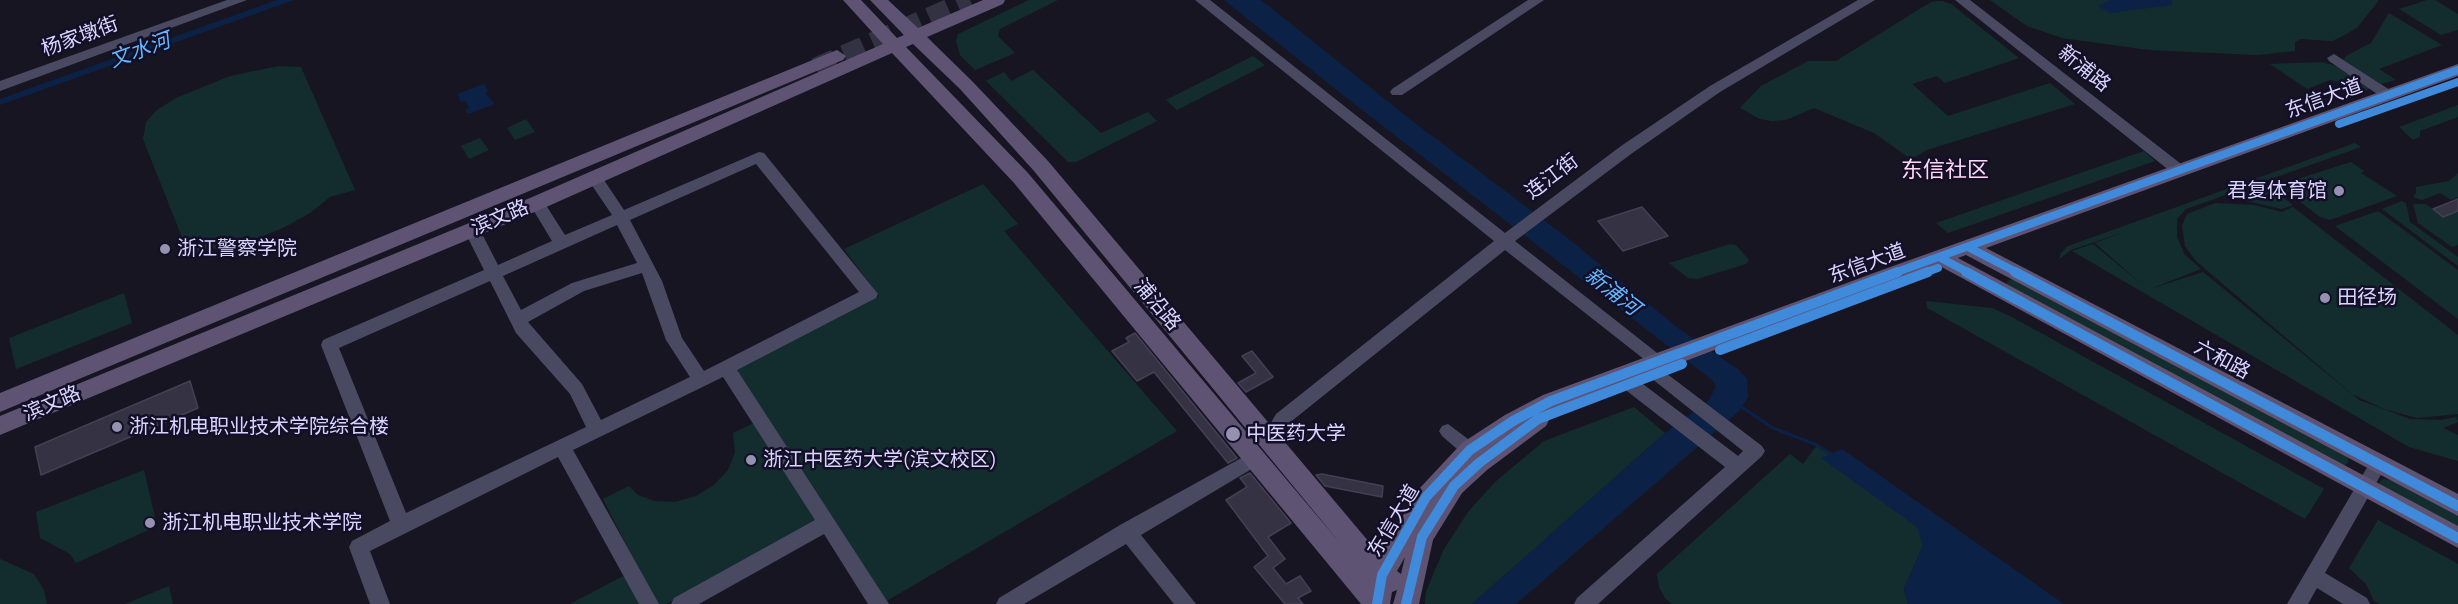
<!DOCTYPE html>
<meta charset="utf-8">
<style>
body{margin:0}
canvas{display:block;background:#161521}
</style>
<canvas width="2458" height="604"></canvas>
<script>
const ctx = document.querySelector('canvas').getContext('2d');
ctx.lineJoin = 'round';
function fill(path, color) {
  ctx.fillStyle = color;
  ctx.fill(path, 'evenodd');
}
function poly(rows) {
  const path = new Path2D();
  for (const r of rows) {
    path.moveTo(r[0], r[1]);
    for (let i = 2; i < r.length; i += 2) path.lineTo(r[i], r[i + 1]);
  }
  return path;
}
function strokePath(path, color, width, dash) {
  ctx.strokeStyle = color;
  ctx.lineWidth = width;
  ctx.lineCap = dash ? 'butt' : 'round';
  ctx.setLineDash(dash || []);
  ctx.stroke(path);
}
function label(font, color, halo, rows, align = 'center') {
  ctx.font = font + ' "IBM Plex Sans","Noto Sans SC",sans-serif';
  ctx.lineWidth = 5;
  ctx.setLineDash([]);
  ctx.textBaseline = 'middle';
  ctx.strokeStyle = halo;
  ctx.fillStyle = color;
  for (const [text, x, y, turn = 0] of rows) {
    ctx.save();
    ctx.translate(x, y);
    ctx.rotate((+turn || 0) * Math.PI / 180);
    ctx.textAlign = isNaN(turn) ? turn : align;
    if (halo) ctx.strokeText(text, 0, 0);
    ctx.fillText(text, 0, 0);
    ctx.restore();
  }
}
fill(poly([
 [1029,0,1058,0,1000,29,998,36,1015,53,975,70,960,55,956,40,958,34],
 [1990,0,2379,0,2357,28,2339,38,2332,41,2301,39,2295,42,2295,51,2257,55,2149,50,2062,38,2027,26],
 [2427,0,2435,0,2458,14,2458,30,2441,35,2399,9],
 [1942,1,1951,4,2019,58,1945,83,1937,76,1912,84,1948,116,2050,83,2075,104,1927,150,1911,159,1874,133,1814,108,1786,120,1772,121,1760,119,1740,108,1761,86,1808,61,1836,61,1931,2],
 [2389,13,2442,45,2379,69,2396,80,2381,84,2343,60,2346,56,2371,43],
 [1253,56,1265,65,1177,110,1166,100],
 [2321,62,2340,67,2373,88,2357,93,2340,82,2330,80,2307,89,2270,64],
 [279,66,301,67,355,190,330,197,310,213,283,228,255,239,189,255,143,139,146,122,157,110,176,98,230,76],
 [1033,70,1101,133,1148,112,1157,121,1076,162,1068,162,986,81,1004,72,1011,81],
 [2458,105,2458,117,2420,131,2420,137,2413,140,2399,127],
 [526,119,535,132,515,140,507,128],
 [480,138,489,150,469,159,461,146],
 [2355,143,2361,147,2186,209,2177,219,2177,236,2184,254,2201,269,2150,289,2203,272,2359,400,2410,419,2441,420,2456,417,2458,422,2443,428,2458,435,2458,461,2409,447,2072,251,2093,244,2144,286,2095,243,2124,232,2071,250,2059,259,2061,253,2068,246],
 [2144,151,2155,161,1948,233,1936,223],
 [2351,162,2364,171,2361,173,2397,196,2330,220,2320,217,2286,191,2288,189,2282,184],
 [2458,173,2458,197,2451,200,2440,193,2422,200,2413,197,2416,193,2416,187,2449,181],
 [983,184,1018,224,1004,231,1177,431,883,603,734,367,879,296,844,249],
 [2271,188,2293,205,2282,209,2238,199],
 [2402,201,2406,203,2410,222,2458,257,2458,266,2382,209],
 [2215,203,2254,205,2282,212,2293,207,2458,335,2458,414,2417,418,2384,409,2352,394,2196,261,2185,246,2182,226,2187,214],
 [2413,204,2426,204,2443,217,2458,211,2458,245,2452,247,2418,223],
 [2378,211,2458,270,2458,319,2335,226],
 [1730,244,1736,245,1749,260,1746,264,1697,279,1688,278,1669,263],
 [2011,279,2019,281,2331,448,2347,457,2349,462,2344,466,2010,288,2006,283],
 [124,293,132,323,16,369,9,338],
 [1926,301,1992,308,2010,316,2324,489,2305,519,1927,308],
 [1634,407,1665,433,1472,604,1425,604,1426,591,1444,549,1468,512,1495,482,1544,441],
 [758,421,820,520,666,604,656,604,603,499,629,486,638,495,654,501,675,502,696,496,714,485,728,470,735,453,733,433],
 [1817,445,1917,527,1923,545,1904,589,1908,604,1672,604,1665,598,1659,587,1657,574,1790,454,1803,464],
 [144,470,157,526,76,563,70,554,40,538,36,512],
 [2383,479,2392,480,2458,516,2458,529,2382,488,2379,483],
 [2378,520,2458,564,2458,604,2380,604,2374,601,2366,584,2349,568],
 [0,559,34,574,44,590,47,604,0,604],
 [629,573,645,604,570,604],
 [169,586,173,604,125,604]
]), '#132d2e');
fill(poly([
 [277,0,294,0,0,105,0,99],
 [1224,0,1260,0,1270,7,1411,120,1565,236,1678,328,1739,370,1747,379,1748,397,1739,411,1516,604,1472,604,1665,433,1708,401,1716,387,1712,380,1353,103],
 [2110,0,2172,0,2172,5,2111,13,2097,6],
 [484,84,488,91,485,93,495,104,468,114,465,109,469,108,465,101,461,102,457,94],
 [1842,449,2064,604,1908,604,1904,589,1923,545,1917,527,1821,458]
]), '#0c2146');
strokePath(poly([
 [1740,406,1773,428,1817,445,1834,456]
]), '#0c2146', 3);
const building = poly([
 [2458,199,2458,211,2443,217,2433,209,2458,199],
 [1642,207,1668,236,1623,251,1598,221,1642,207],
 [1135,333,1237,458,1228,463,1154,372,1137,381,1112,351,1129,342,1126,338,1135,333],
 [1252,351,1273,377,1246,392,1238,383,1256,373,1242,356,1252,351],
 [190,381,198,408,41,475,35,447,190,381],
 [1250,473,1291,523,1268,537,1285,559,1273,568,1286,584,1300,576,1311,591,1298,598,1303,604,1285,604,1254,567,1268,556,1226,500,1247,487,1240,478,1250,473],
 [1322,474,1383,486,1382,497,1325,486,1316,475,1322,474]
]);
fill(building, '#343243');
strokePath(building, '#434055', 1.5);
strokePath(poly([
 [816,68,970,0]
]), '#333242', 21, [21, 10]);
fill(poly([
 [227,0,247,0,0,91,0,81,227,0],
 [1195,0,1210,0,1505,233,1621,146,1710,86,1858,0,1875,0,1720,92,1631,154,1515,241,1661,356,1664,361,1658,367,1762,446,1765,451,1762,456,1598,604,1574,604,1577,598,1725,467,1623,388,1620,383,1623,378,1635,378,1738,456,1743,451,1651,378,1648,373,1654,367,1505,250,1288,424,1276,445,1270,447,1264,445,1261,440,1276,414,1494,241,1195,0],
 [1528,0,1544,0,1402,95,1392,95,1390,92,1392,89,1528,0],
 [1955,0,1970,0,2185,167,2188,171,2185,175,2175,175,1955,0],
 [2334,54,2393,92,2395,95,2393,98,2383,98,2329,61,2327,58,2334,54],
 [759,152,764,153,878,294,876,298,737,370,889,604,868,604,824,534,699,604,671,604,674,598,815,520,723,377,573,450,659,604,639,604,558,457,370,551,390,604,370,604,349,547,352,541,390,521,321,345,323,340,484,270,464,230,466,226,478,226,498,265,552,241,529,203,532,199,542,199,565,235,612,215,587,178,590,174,600,174,624,210,759,152],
 [756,164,859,292,704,371,682,338,662,281,630,220,756,164],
 [617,225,637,263,572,283,521,310,503,276,617,225],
 [642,273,666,340,690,377,601,420,582,384,528,322,584,291,642,273],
 [490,281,516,333,570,394,586,427,406,513,339,348,490,281],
 [1448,424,1476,445,1479,450,1476,455,1470,457,1464,455,1442,436,1439,431,1442,426,1448,424],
 [1254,451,1260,454,1263,459,1260,464,1141,535,1196,604,1174,604,1126,544,1024,604,996,604,999,598,1120,525,1254,451],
 [2378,456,2384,459,2387,464,2325,573,2367,598,2370,604,2343,604,2317,588,2308,604,2287,604,2372,459,2378,456]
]), '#4a4962');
fill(poly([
 [843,0,861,0,897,38,904,35,870,0,888,0,918,28,983,0,1005,0,1003,4,927,37,972,81,1048,161,1380,555,1418,490,1462,443,1505,415,1543,395,1882,270,2458,64,2458,76,1986,248,2458,494,2458,516,1966,255,1958,258,2458,526,2458,548,1938,265,1546,414,1549,420,1546,426,1487,470,1462,493,1433,540,1419,604,1393,604,1397,590,1392,592,1390,604,1361,604,1014,183,892,53,544,208,0,435,0,416,530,198,883,44,843,0],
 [913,44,960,89,1034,171,1340,543,1028,173,906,47,913,44],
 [1405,557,1401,574,1397,571,1405,557],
 [837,50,846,56,843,60,0,412,0,393,837,50]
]), '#5e5373');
strokePath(poly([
 [2339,124,2458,82],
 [1968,247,2018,273],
 [1939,257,1969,273],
 [1894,273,2458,70],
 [1924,273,1938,268]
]), '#408adc', 8);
strokePath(poly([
 [1966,272,2458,538],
 [2015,272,2458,506],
 [1720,350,1928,272],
 [1377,604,1382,575,1426,497,1470,450,1513,421,1551,401,1898,272],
 [1406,604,1422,537,1454,486,1479,463,1538,419,1682,364]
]), '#408adc', 10);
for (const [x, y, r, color] of [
 [2339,191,6,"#9592b1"],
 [165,249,6,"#9592b1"],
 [2325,298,6,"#9592b1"],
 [117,427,6,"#9592b1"],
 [1233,434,8,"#9592b1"],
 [751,460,6,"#9592b1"],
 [150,523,6,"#9592b1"]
]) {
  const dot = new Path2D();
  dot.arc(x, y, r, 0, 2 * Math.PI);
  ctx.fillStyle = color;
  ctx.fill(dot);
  strokePath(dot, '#130f27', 2);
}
label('20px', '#dad5ff', '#130f27', [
 ["杨家墩街",80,37,-20],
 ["新浦路",2084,69,39],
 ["东信大道",2324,99,-20],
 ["连江街",1552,177,-37],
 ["滨文路",500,218,-23],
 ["东信大道",1867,264,-20],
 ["浦沿路",1157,305,50],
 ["六和路",2222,360,28],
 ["滨文路",52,404,-23],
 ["东信大道",1394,521,-59]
]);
label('20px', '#dad5ff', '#130f27', [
 ["君复体育馆",2327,191,"right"],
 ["浙江警察学院",177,249],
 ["田径场",2337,298],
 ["浙江机电职业技术学院综合楼",129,427],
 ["中医药大学",1246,434],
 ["浙江中医药大学(滨文校区)",763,460],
 ["浙江机电职业技术学院",162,523]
], 'left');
label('italic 21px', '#63b6ff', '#130f27', [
 ["文水河",140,51,-20],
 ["新浦河",1612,292,38]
]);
label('22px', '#ffd7f0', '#130f27', [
 ["东信社区",1945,171]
]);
</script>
